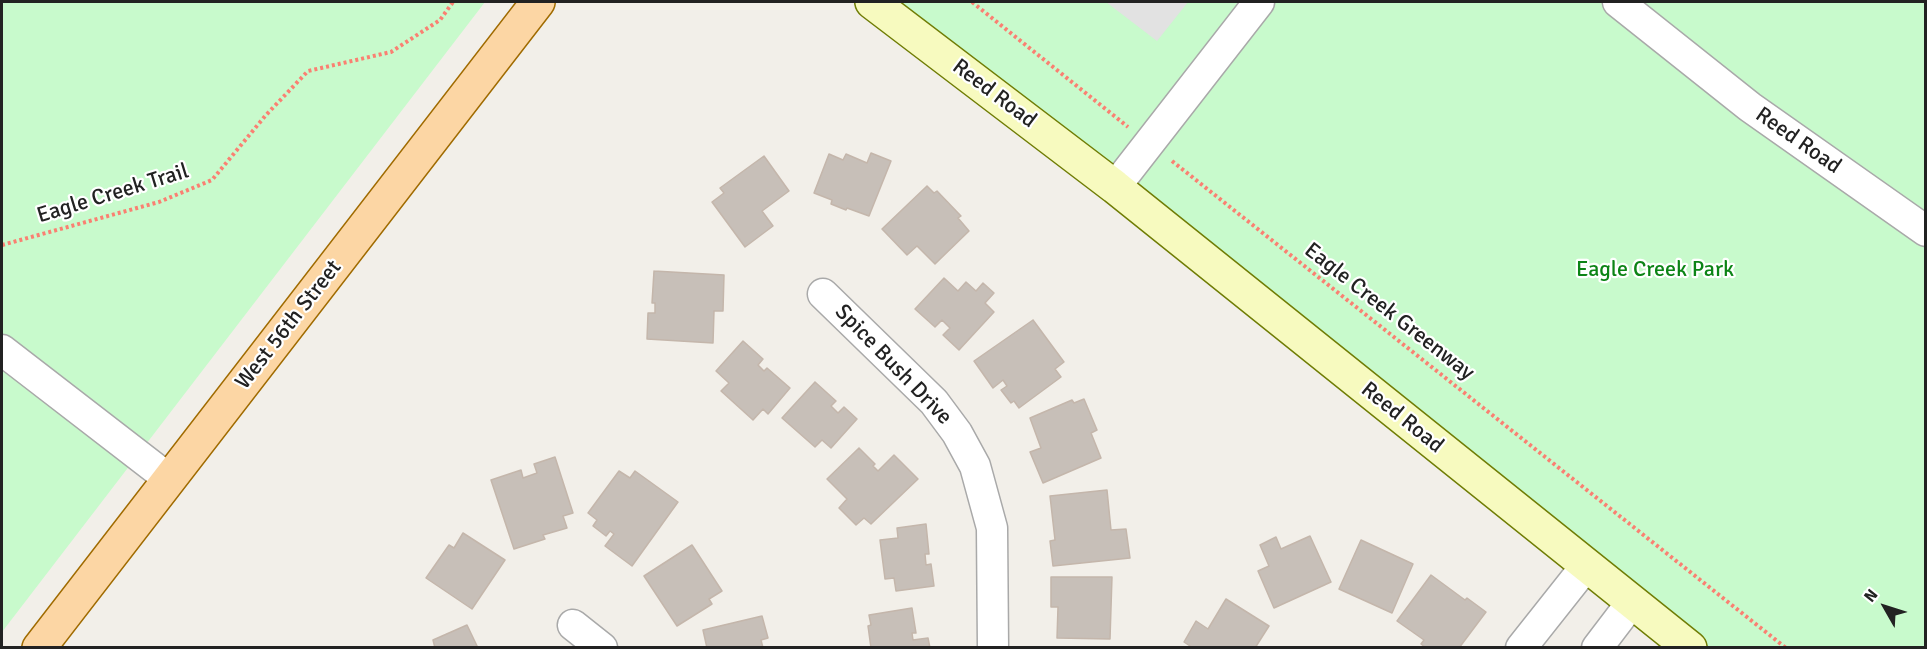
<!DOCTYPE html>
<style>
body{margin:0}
#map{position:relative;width:1927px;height:649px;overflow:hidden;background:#f2efe9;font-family:Signika,sans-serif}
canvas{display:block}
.frame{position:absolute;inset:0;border:3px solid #222;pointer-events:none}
.north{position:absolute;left:1855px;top:577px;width:60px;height:60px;-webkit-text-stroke:4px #fff;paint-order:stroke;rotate:309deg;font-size:16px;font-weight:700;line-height:24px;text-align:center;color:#222}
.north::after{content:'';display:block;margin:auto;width:21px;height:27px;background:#222;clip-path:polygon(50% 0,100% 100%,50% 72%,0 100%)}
</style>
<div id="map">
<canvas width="1927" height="649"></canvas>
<div class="frame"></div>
<div class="north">N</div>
</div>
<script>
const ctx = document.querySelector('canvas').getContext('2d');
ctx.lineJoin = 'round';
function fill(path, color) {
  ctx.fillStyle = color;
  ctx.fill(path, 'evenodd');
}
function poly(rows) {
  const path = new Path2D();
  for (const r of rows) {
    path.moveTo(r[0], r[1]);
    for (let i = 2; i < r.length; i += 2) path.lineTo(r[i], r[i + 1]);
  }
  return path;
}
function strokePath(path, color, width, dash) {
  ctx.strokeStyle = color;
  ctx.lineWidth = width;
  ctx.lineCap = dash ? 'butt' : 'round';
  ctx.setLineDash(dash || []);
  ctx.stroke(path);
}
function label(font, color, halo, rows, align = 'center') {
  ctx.font = font + ' Signika,sans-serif';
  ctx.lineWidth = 4.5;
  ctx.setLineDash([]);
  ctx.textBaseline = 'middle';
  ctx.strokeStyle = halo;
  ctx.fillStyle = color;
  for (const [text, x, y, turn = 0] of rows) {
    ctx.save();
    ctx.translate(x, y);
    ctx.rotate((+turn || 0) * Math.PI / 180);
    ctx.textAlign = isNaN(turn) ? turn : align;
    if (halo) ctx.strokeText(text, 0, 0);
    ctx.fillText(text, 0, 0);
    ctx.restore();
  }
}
fill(poly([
 [2,2,485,2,2,632],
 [880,2,1925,2,1925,647,1700,647]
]), '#c8facc');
fill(poly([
 [1106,2,1188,2,1157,41]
]), '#e2e2e2');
const building = poly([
 [871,153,891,161,869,216,847,208,846,210,831,204,832,200,814,193,829,154,843,160,846,154,867,163,871,153],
 [764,156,789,191,762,211,773,226,745,247,712,202,724,193,720,188,764,156],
 [927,186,934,193,937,191,961,216,958,218,969,231,935,264,917,246,907,255,882,229,927,186],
 [654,271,724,275,723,311,714,311,713,343,647,339,648,313,655,313,655,303,652,303,654,271],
 [944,278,958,291,966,282,976,291,983,283,994,293,985,303,994,312,959,350,943,335,950,328,942,320,935,327,915,309,944,278],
 [1033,320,1064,362,1055,369,1061,377,1019,408,1014,401,1011,403,1001,390,1007,386,1003,380,993,388,974,361,1033,320],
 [743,341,763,359,758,365,764,371,767,368,790,388,768,414,763,409,753,420,721,391,729,383,716,371,743,341],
 [815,382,836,401,831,406,838,413,844,407,857,419,831,448,822,440,815,447,782,418,815,382],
 [1084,399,1097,430,1091,433,1101,458,1043,483,1030,452,1041,448,1030,418,1072,400,1074,403,1084,399],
 [859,448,875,464,873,466,878,471,894,455,918,479,871,524,864,518,856,525,839,508,847,499,827,479,859,448],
 [555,457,573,513,563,516,567,528,543,535,545,539,514,549,491,480,521,470,523,478,537,473,534,464,555,457],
 [619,471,630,478,635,471,678,502,632,566,605,546,614,534,610,531,606,536,593,526,597,520,588,513,619,471],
 [1107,490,1111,530,1126,529,1130,558,1053,566,1050,541,1055,540,1050,496,1107,490],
 [926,524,929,554,925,554,926,565,931,564,934,586,896,591,894,578,885,579,880,540,898,538,897,528,926,524],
 [463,533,505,560,472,609,426,578,449,545,454,548,463,533],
 [1310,536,1331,582,1274,608,1258,571,1269,566,1260,545,1276,537,1281,549,1310,536],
 [1361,540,1413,564,1392,613,1339,589,1361,540],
 [692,545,722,591,709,599,712,604,677,626,644,576,692,545],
 [1431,575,1465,600,1467,598,1486,612,1459,648,1426,648,1421,644,1424,640,1397,621,1431,575],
 [1051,577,1112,577,1110,639,1057,638,1058,607,1051,607,1051,577],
 [1226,599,1269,626,1255,648,1193,648,1184,642,1196,621,1208,629,1226,599],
 [912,608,916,633,912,633,913,640,928,638,930,648,871,648,868,626,871,625,869,615,912,608],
 [762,616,768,638,761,640,763,648,707,648,703,630,762,616],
 [467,625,478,648,435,648,433,640,467,625]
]);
fill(building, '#c7bfb8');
strokePath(building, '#c4b6ab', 1.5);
const street = poly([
 [1618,2,1750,107,1926,231],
 [1115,187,1259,2],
 [823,294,934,402,957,433,975,466,992,528,993,648],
 [2,350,169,479],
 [573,625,602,648],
 [1521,648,1586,566],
 [1597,648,1632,602]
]);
const secondary = poly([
 [872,2,1115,187,1690,648]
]);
const primary = poly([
 [39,648,538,2]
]);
strokePath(street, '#a9a9a9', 33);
strokePath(secondary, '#707d05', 36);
strokePath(primary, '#a06b00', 36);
strokePath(poly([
 [972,2,1128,127],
 [1172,161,1786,648],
 [2,245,159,202,212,180,266,115,308,71,391,52,440,20,453,2]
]), '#fa8072', 4, [3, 3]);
strokePath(street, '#fff', 30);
strokePath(secondary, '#f7fabf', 33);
strokePath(primary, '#fcd6a4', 33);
label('22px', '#222', '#fff', [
 ["Reed Road",994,94,37],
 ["Reed Road",1798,141,35],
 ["Eagle Creek Trail",113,194,-17],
 ["Eagle Creek Greenway",1389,312,38],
 ["West 56th Street",289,325,-52],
 ["Spice Bush Drive",893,365,46],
 ["Reed Road",1402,418,39]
]);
label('22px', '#0c8416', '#fff', [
 ["Eagle Creek Park",1655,270]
]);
</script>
